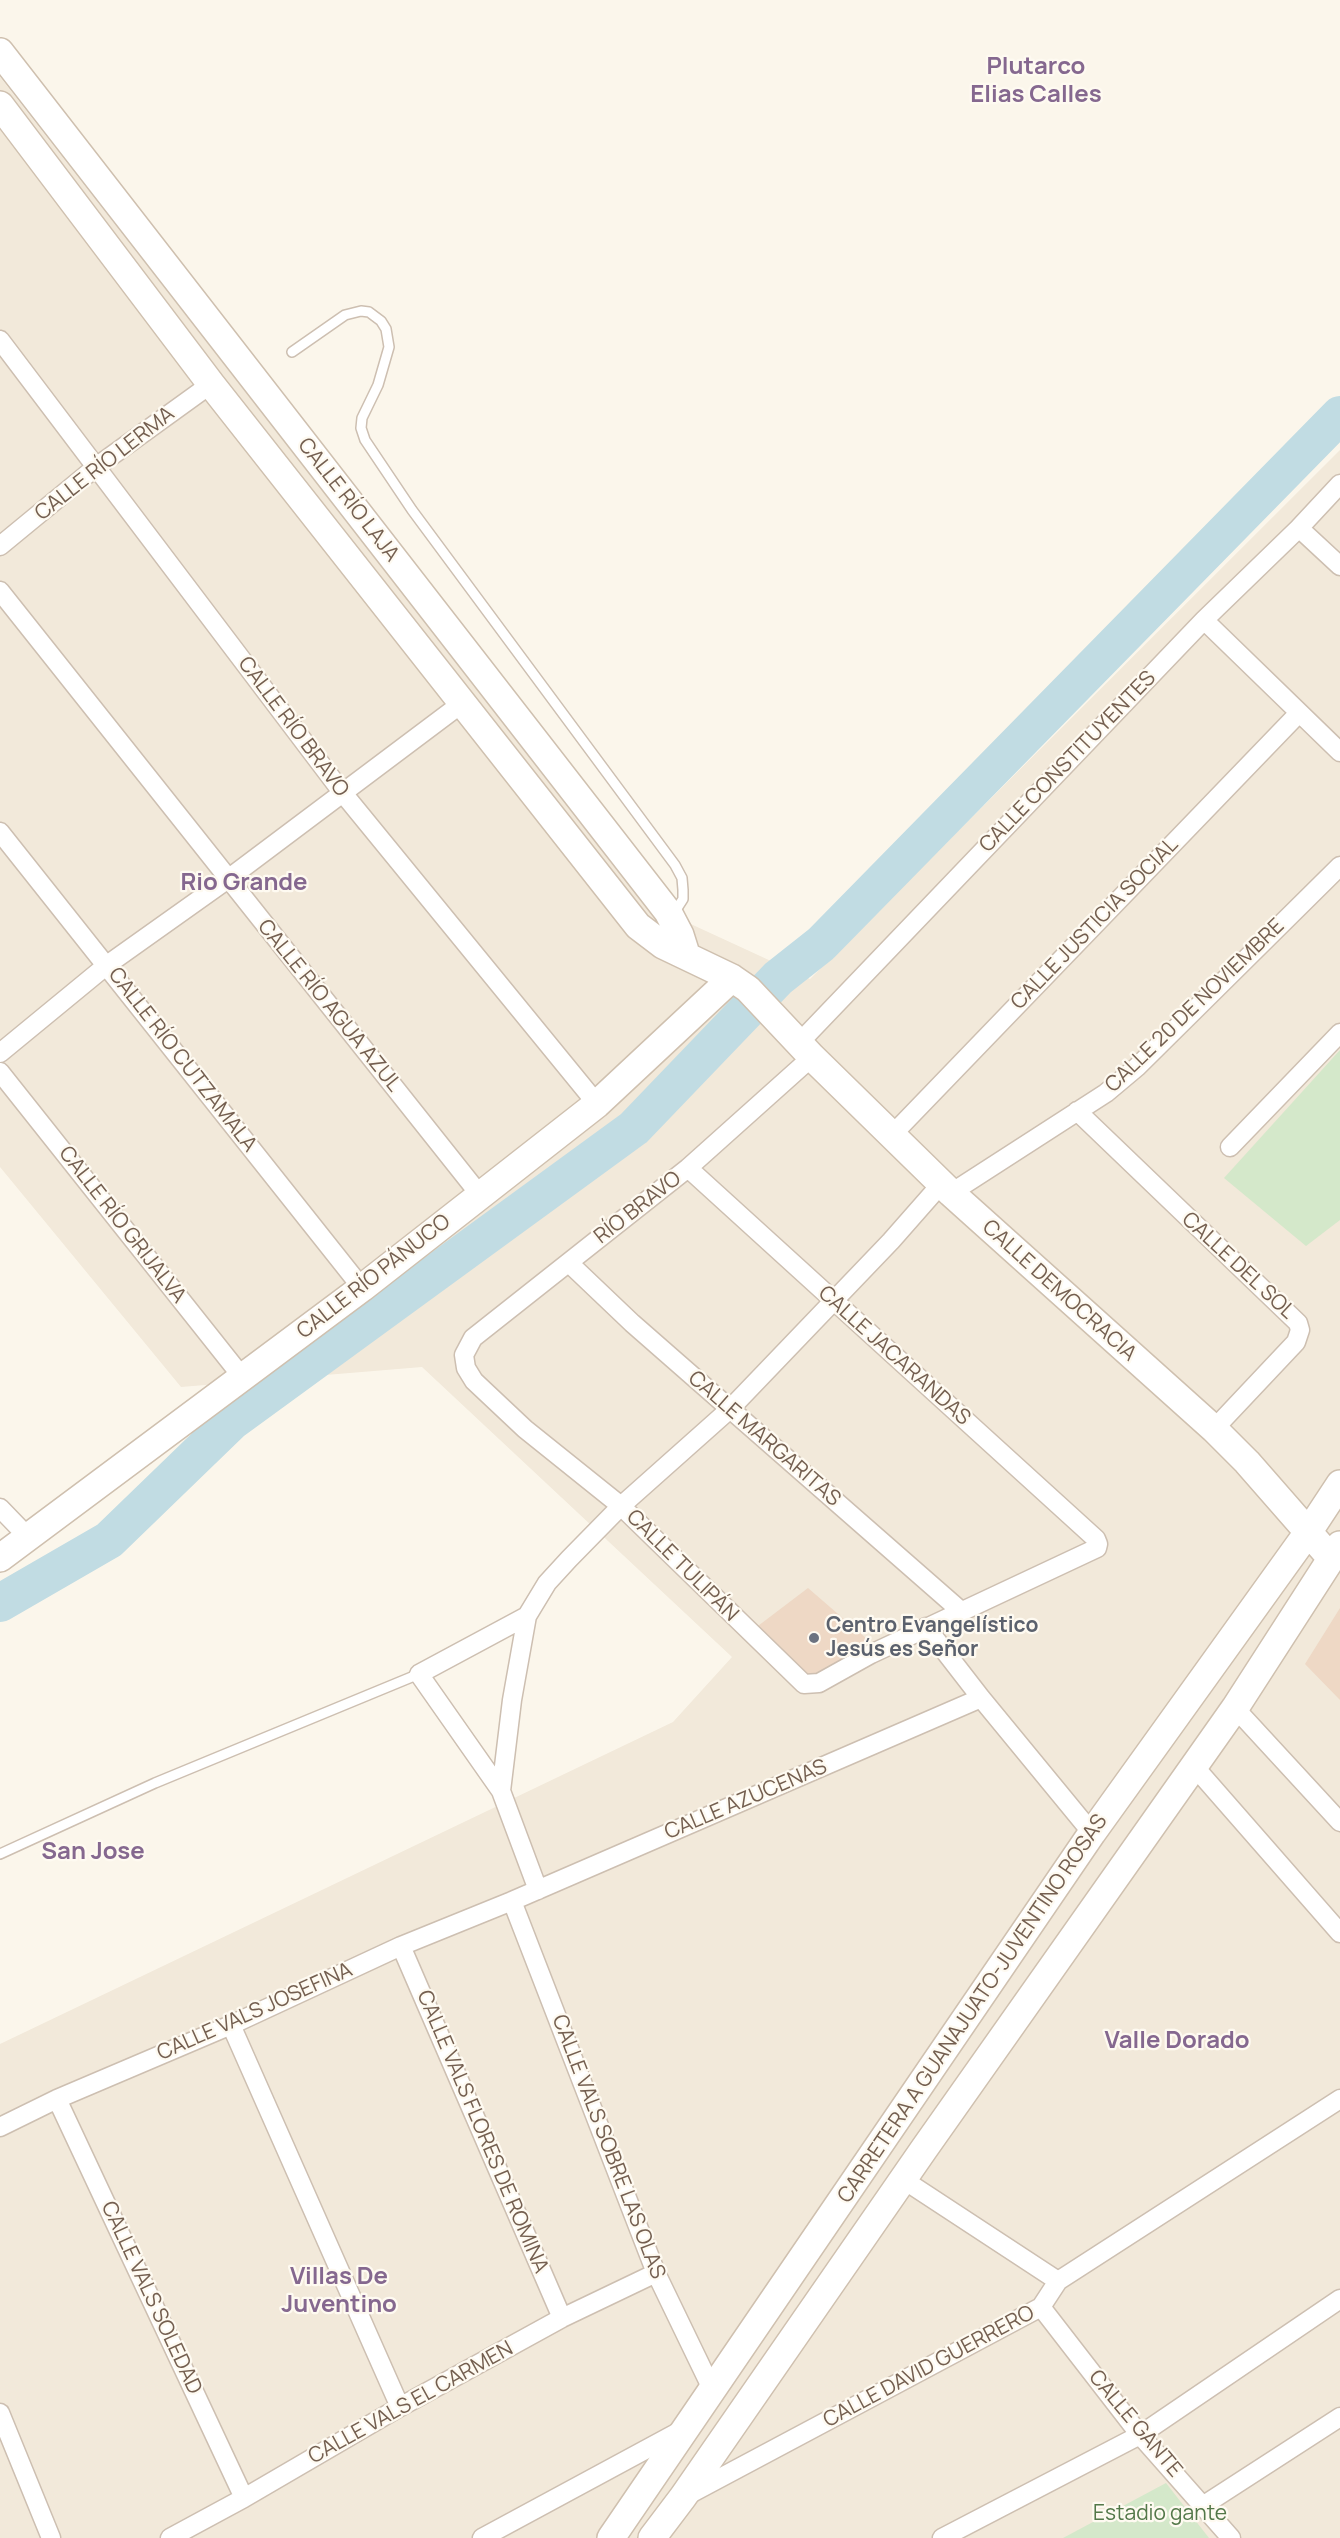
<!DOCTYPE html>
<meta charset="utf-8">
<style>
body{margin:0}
canvas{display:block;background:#fbf6eb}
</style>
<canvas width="1340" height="2538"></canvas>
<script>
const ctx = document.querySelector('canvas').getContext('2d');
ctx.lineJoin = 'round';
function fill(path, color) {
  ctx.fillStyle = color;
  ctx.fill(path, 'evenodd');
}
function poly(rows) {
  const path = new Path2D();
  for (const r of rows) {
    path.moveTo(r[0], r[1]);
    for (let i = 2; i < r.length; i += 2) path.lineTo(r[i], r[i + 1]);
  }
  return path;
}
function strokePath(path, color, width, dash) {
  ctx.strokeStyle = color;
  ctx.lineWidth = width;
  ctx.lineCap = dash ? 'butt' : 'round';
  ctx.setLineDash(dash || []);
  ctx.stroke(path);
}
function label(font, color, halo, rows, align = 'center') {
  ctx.font = font + ' Manrope,sans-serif';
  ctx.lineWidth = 4.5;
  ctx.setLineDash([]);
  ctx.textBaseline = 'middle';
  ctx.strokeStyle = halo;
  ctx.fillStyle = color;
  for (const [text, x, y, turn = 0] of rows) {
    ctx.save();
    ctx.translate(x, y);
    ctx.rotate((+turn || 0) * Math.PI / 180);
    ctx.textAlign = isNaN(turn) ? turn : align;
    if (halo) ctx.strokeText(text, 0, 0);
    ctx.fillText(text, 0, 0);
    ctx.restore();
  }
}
fill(poly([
 [0,77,643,902,810,979,1340,450,1340,2538,0,2538,0,2044,673,1722,732,1657,422,1367,181,1387,0,1167]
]), '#f2e9da');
fill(poly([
 [1340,1050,1340,1220,1306,1246,1224,1178],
 [1166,2483,1209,2538,1063,2538]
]), '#d4e8ca');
strokePath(poly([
 [0,1603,109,1540,231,1422,634,1128,778,978,821,944,1340,415]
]), '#c1dce3', 38);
fill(poly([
 [808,1588,875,1646,805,1679,754,1629],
 [1340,1608,1340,1700,1305,1664]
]), '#eed8c5');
const lane = poly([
 [292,352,345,315,361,311,369,312,381,321,386,329,389,347,378,385,362,418,361,428,365,440,412,510,675,865,682,878,683,890,683,899,674,913],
 [0,1854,155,1783,419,1674]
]);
const street = poly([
 [0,340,342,792,597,1104],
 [1299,528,1340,566],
 [0,546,96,467,211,384],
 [0,591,480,1195],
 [1204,620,1340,752],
 [0,832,362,1288],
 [799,1043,1204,620,1299,528,1340,484],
 [0,1053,107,965,228,879,461,704],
 [0,1072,243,1378],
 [1077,1111,1298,1323,1300,1330,1296,1342,1214,1429],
 [892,1135,1298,714],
 [1230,1147,1340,1033],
 [688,1168,1096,1539,1098,1544,1097,1548,871,1654,819,1683,804,1684,621,1506,525,1429,474,1381,466,1368,464,1355,473,1338,688,1168,812,1057],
 [951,1193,1106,1093,1137,1067,1340,866],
 [569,1263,632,1323,962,1612],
 [0,1508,28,1537],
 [926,1627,981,1698,1092,1833],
 [1235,1708,1340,1822],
 [1193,1765,1340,1933],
 [501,1791,419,1674,527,1616],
 [538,1890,501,1791,512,1700,527,1616,547,1583,569,1559,621,1506,730,1409,891,1241,942,1183],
 [512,1901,656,2273,712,2389],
 [401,1946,562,2318],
 [231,2025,400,2407],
 [57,2099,244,2498],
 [0,2127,57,2099,231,2025,401,1946,512,1901,981,1698],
 [904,2180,1058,2281],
 [1041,2307,1140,2435,1231,2538],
 [0,2413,51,2538],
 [688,2495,1041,2307,1058,2281,1340,2099],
 [1204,2505,1340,2417],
 [170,2538,244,2498,400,2407,562,2318,656,2273],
 [482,2538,682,2430],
 [942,2538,1140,2435,1340,2299]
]);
const secondary = poly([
 [0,52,668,912,680,935,686,954],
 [0,105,211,384,638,926,663,945,732,978,748,989,812,1057,951,1193,1214,1429,1247,1462,1331,1558],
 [0,1558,362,1288,597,1104,732,978],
 [611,2538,1092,1833,1309,1531,1340,1484],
 [652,2538,683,2497,924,2149,1235,1708,1340,1545]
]);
strokePath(lane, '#cdbfb1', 12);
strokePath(street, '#cdbfb1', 21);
strokePath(secondary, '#cfc0af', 30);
strokePath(lane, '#fff', 9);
strokePath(street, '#fff', 18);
strokePath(secondary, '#fff', 27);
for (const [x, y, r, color] of [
 [814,1638,6,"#6b7280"]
]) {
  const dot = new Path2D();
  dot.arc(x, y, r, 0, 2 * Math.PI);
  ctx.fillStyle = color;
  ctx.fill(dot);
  strokePath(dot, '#fefaf1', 2);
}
label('21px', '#745f50', '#fefaf1', [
 ["CALLE RÍO LERMA",105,464,-38],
 ["CALLE RÍO LAJA",348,500,52],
 ["CALLE RÍO BRAVO",293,727,53],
 ["CALLE CONSTITUYENTES",1068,762,-46],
 ["CALLE JUSTICIA SOCIAL",1095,924,-46],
 ["CALLE RÍO AGUA AZUL",329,1006,51],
 ["CALLE 20 DE NOVIEMBRE",1195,1006,-44],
 ["CALLE RÍO CUTZAMALA",182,1060,52],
 ["RÍO BRAVO",638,1208,-38],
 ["CALLE RÍO GRIJALVA",122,1225,52],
 ["CALLE DEL SOL",1238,1266,43],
 ["CALLE RÍO PÁNUCO",374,1277,-38],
 ["CALLE DEMOCRACIA",1059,1291,42],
 ["CALLE JACARANDAS",894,1356,42],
 ["CALLE MARGARITAS",764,1439,41],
 ["CALLE TULIPÁN",682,1566,45],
 ["CALLE AZUCENAS",746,1800,-23],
 ["CARRETERA A GUANAJUATO-JUVENTINO ROSAS",973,2009,-56],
 ["CALLE VALS JOSEFINA",255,2012,-24],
 ["CALLE VALS FLORES DE ROMINA",482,2132,67],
 ["CALLE VALS SOBRE LAS OLAS",608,2147,69],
 ["CALLE VALS SOLEDAD",151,2298,65],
 ["CALLE DAVID GUERRERO",929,2367,-28],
 ["CALLE VALS EL CARMEN",411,2403,-29],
 ["CALLE GANTE",1135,2424,50]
]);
label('bold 21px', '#5b616d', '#fefaf1', [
 ["Centro Evangelístico",826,1626],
 ["Jesús es Señor",826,1650]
], 'left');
label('21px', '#537849', '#fefaf1', [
 ["Estadio gante",1160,2514]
]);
label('bold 24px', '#85688f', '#fefaf1', [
 ["Plutarco",1036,67],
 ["Elias Calles",1036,95],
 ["Rio Grande",244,883],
 ["San Jose",93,1852],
 ["Valle Dorado",1177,2041],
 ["Villas De",339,2277],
 ["Juventino",339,2305]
]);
</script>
